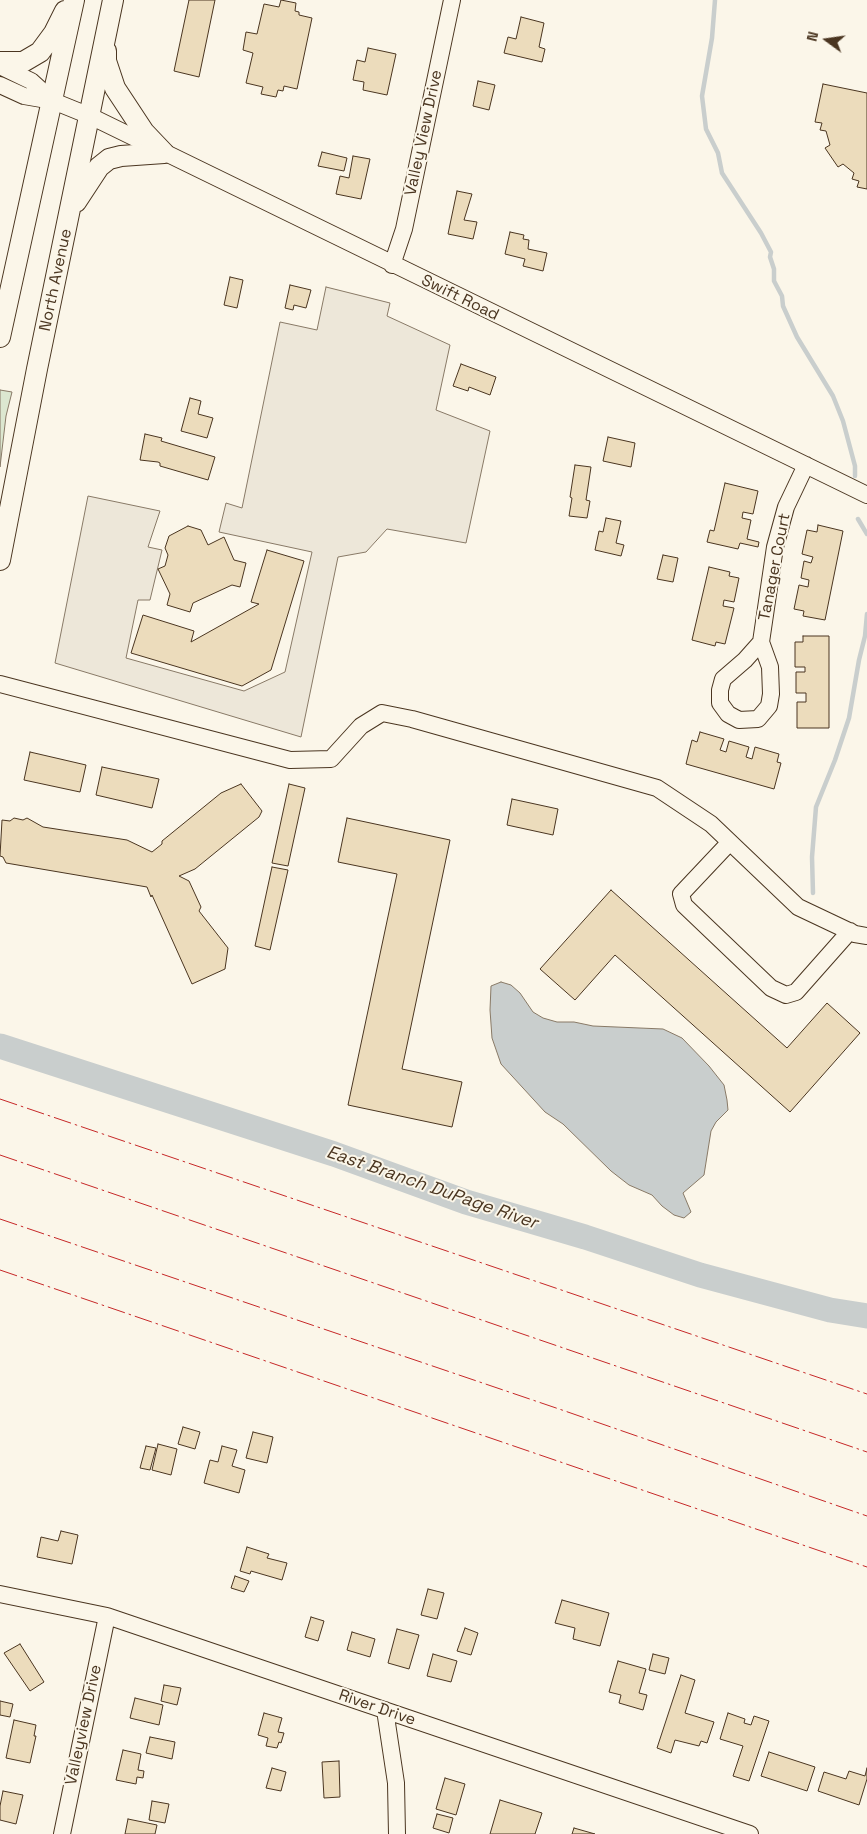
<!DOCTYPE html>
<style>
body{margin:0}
#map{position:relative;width:867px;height:1834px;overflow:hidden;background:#fbf6e9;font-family:"Space Grotesk",sans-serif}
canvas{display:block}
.north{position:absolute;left:802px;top:15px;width:50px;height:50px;-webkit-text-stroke:4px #fbf6e9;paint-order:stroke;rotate:284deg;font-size:14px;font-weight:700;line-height:20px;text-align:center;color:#4a3520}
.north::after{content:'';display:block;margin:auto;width:18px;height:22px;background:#4a3520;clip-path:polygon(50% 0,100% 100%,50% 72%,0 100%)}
</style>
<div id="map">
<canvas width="867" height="1834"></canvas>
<div class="north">N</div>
</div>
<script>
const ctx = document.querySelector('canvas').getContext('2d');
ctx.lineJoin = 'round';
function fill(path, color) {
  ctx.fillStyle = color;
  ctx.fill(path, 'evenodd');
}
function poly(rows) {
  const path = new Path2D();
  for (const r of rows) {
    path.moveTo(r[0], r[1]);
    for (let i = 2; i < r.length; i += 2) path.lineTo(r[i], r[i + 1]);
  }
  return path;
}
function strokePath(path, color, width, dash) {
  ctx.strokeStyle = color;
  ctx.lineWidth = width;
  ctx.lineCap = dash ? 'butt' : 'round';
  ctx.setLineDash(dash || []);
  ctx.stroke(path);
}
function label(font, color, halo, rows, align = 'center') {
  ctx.font = font + ' "Space Grotesk",sans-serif';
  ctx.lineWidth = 4;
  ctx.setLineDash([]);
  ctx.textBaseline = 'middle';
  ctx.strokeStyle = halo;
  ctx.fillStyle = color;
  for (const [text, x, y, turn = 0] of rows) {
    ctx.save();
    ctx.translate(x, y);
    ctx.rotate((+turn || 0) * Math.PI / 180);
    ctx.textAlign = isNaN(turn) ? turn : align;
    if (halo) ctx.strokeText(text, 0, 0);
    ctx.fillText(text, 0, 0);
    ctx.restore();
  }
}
const green = poly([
 [0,390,12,392,6,416,0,467,0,390]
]);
fill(green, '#dce7d0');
strokePath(green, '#887966', 1);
const parking = poly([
 [326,287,390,303,387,316,450,345,436,410,490,431,466,543,387,529,366,552,338,557,301,737,55,663,88,496,160,511,148,547,162,550,150,600,138,600,126,658,244,691,285,672,312,552,219,532,226,503,242,508,280,322,317,330,326,287]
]);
fill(parking, '#ede7d9');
strokePath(parking, '#887966', 1);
const water = poly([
 [501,982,511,985,520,993,533,1012,543,1018,557,1022,574,1022,593,1026,663,1029,682,1038,709,1066,724,1085,727,1100,728,1110,716,1122,711,1131,704,1175,683,1193,691,1212,684,1218,674,1215,662,1206,652,1195,629,1185,611,1171,563,1124,545,1112,501,1064,492,1038,490,1010,491,986,501,982]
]);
fill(water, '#c9cecd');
strokePath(water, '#887966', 1);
strokePath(poly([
 [715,0,712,38,702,96,706,129,718,153,722,173,761,233,771,252,770,257,774,269,774,281,782,296,783,306,797,337,833,396,843,421,855,466,855,476],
 [858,519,867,534],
 [813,893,812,857,816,807,835,760,849,718,859,660,865,636,867,614]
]), '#c9cecd', 4.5);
strokePath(poly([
 [0,1046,334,1154,466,1202,585,1237,700,1275,830,1310,867,1316]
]), '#c9cecd', 25);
const building = poly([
 [189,0,215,0,199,77,174,71,189,0],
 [281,0,296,3,295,11,299,12,299,15,312,18,297,89,284,86,283,91,278,90,276,97,261,94,263,87,246,83,253,53,243,50,246,32,257,34,264,4,279,7,281,0],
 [521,17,544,23,539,47,545,49,542,62,504,53,508,37,516,39,521,17],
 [368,48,396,54,387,95,363,90,364,82,353,80,357,60,365,62,368,48],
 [478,81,495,85,489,110,473,106,478,81],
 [823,84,867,93,867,189,857,187,859,181,852,179,854,173,843,164,838,167,825,148,830,145,826,131,820,130,822,123,815,122,823,84],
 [322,152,347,158,344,171,318,166,322,152],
 [353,156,370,159,361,199,336,194,340,176,349,178,353,156],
 [457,191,472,194,464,220,477,222,473,239,448,234,457,191],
 [510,232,524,235,523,239,529,240,528,249,547,253,543,271,523,266,525,259,505,254,510,232],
 [230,277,243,280,237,308,224,305,230,277],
 [290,285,311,290,306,308,294,305,293,310,285,308,290,285],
 [461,364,496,377,490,395,469,387,468,391,453,386,461,364],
 [190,398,201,401,198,414,213,418,207,438,181,431,190,398],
 [145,434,162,438,161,441,215,457,208,480,160,466,160,463,158,462,140,460,145,434],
 [608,437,635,443,631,467,603,461,608,437],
 [575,465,591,467,586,500,590,501,587,518,569,516,572,498,570,497,575,465],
 [725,483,758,491,753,514,743,512,742,518,751,520,747,539,759,542,758,547,740,543,738,549,707,542,710,530,714,531,725,483],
 [606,518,621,521,616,543,624,545,621,556,595,550,599,531,603,532,606,518],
 [818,525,843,531,825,620,803,616,804,611,794,609,799,585,808,587,809,580,801,578,804,561,811,563,813,557,802,554,807,530,817,532,818,525],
 [188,526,201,530,208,545,224,537,234,560,246,563,240,587,232,585,193,603,190,612,167,605,170,594,158,569,165,566,168,555,165,548,169,536,188,526],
 [267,550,304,561,271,670,242,686,131,653,143,615,194,631,191,642,259,604,251,602,267,550],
 [663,555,678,558,673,582,657,579,663,555],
 [709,567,730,572,729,576,739,578,734,602,724,600,723,606,734,608,725,644,716,642,715,646,692,640,709,567],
 [803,636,829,636,829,728,797,728,797,702,806,702,806,693,796,693,796,672,805,672,805,667,795,667,795,642,803,642,803,636],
 [700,732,724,739,720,750,726,752,729,741,749,747,746,757,752,759,755,747,779,754,777,762,781,763,774,789,686,764,692,740,697,742,700,732],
 [30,752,86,765,80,792,24,780,30,752],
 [102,767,159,779,152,808,96,795,102,767],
 [241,784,262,811,259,817,195,869,179,876,189,881,201,907,199,911,228,948,225,969,192,984,152,895,151,897,147,887,6,863,3,857,0,856,2,820,10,821,14,818,23,820,27,818,43,827,127,840,152,852,162,844,162,841,221,793,241,784],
 [289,784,305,788,288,866,272,863,289,784],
 [512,799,558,809,553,835,507,825,512,799],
 [347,818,450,840,402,1069,462,1082,452,1127,348,1105,397,874,338,862,347,818],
 [272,867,288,870,270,950,255,946,272,867],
 [611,890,787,1048,827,1003,860,1033,790,1112,615,955,575,1000,540,969,611,890],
 [183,1427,200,1432,195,1449,178,1444,183,1427],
 [253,1432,273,1437,267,1463,246,1458,253,1432],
 [158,1444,177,1449,171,1475,152,1470,158,1444],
 [146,1446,156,1448,150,1470,140,1468,146,1446],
 [222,1446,237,1450,232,1466,245,1470,239,1493,204,1483,210,1460,218,1462,222,1446],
 [61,1531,78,1535,72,1564,37,1557,41,1537,58,1541,61,1531],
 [247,1547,269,1554,267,1558,287,1563,282,1580,251,1571,250,1574,240,1571,247,1547],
 [235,1576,249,1581,244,1592,231,1588,235,1576],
 [428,1589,444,1593,437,1619,421,1615,428,1589],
 [562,1600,609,1613,600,1646,573,1639,575,1628,555,1623,562,1600],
 [311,1617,324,1621,318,1641,305,1637,311,1617],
 [465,1628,478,1633,471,1655,457,1651,465,1628],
 [397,1629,419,1635,409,1669,388,1663,397,1629],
 [352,1632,375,1639,370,1657,347,1650,352,1632],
 [20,1644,44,1682,30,1691,4,1653,20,1644],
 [433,1654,457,1661,451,1682,427,1676,433,1654],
 [653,1654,669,1658,665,1674,649,1670,653,1654],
 [618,1661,646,1669,639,1693,647,1695,643,1710,619,1703,621,1695,609,1692,618,1661],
 [681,1675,695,1680,685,1713,714,1722,707,1743,701,1741,699,1746,675,1740,671,1753,657,1748,681,1675],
 [164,1685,181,1688,177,1705,161,1701,164,1685],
 [135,1698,163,1705,159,1725,130,1718,135,1698],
 [0,1701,13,1704,10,1717,0,1715,0,1701],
 [264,1713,282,1718,278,1732,284,1733,281,1743,279,1742,277,1748,266,1746,268,1738,258,1735,264,1713],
 [728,1713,745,1719,744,1723,751,1725,754,1716,769,1721,749,1781,733,1776,743,1746,720,1739,728,1713],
 [14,1720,36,1725,34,1736,36,1736,30,1763,6,1758,14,1720],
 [150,1737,175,1742,172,1759,146,1753,150,1737],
 [123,1750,141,1754,138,1770,144,1771,143,1778,137,1777,136,1784,116,1780,123,1750],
 [769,1752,815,1767,807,1791,761,1776,769,1752],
 [339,1761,340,1797,324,1798,322,1762,339,1761],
 [272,1768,286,1772,281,1791,266,1788,272,1768],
 [867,1768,867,1779,859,1805,818,1791,824,1772,846,1779,849,1771,865,1776,867,1768],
 [445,1778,465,1784,456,1815,436,1809,445,1778],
 [3,1791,23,1795,16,1824,0,1820,0,1806,3,1791],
 [500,1800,542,1813,535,1834,490,1834,500,1800],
 [152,1801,169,1804,165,1823,149,1820,152,1801],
 [437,1814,453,1818,449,1833,433,1828,437,1814],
 [128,1819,157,1825,155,1834,125,1834,128,1819],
 [574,1828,595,1834,572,1834,574,1828]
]);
fill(building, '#ecdcbc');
strokePath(building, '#4a3520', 1);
const minor = poly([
 [0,66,31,81,53,101],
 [0,85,24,96,53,101,90,116,867,495],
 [392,265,404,229,452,0],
 [761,642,745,660,723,679,720,690,720,703,728,714,739,720,758,719,769,706,771,694,770,667,761,642,775,547,786,507,806,465],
 [0,684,290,760,331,759,361,726,382,713,412,719,657,788,711,824,798,907,855,934,867,936],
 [730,842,681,894,684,905,771,988,786,995,796,992,850,931],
 [0,1594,107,1616,750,1834],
 [385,1710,396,1783,397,1834],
 [62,1834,107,1616]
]);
const major = poly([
 [106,51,106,61,115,88,144,132,164,153],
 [0,62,23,62,40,52,54,33,65,11],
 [76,202,99,167,109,159,121,156,164,153],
 [0,337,74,0],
 [0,560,37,369,113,0]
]);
strokePath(minor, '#4a3520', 18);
strokePath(major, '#4a3520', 22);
strokePath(minor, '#fbf6e9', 16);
strokePath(major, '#fbf6e9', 20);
strokePath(poly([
 [0,1099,867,1394],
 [0,1155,867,1452],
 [0,1219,562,1410,867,1516],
 [0,1270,867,1567]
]), '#c62828', 1, [18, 4, 2.5, 4]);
label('16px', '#4a3520', '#fbf6e9', [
 ["Valley View Drive",424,133,-78],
 ["North Avenue",56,280,-78],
 ["Swift Road",460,298,26],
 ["Tanager Court",775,567,-79],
 ["River Drive",377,1708,19],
 ["Valleyview Drive",84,1725,-78]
]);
label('italic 18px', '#4a3520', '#fbf6e9', [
 ["East Branch DuPage River",432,1188,19]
]);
</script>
